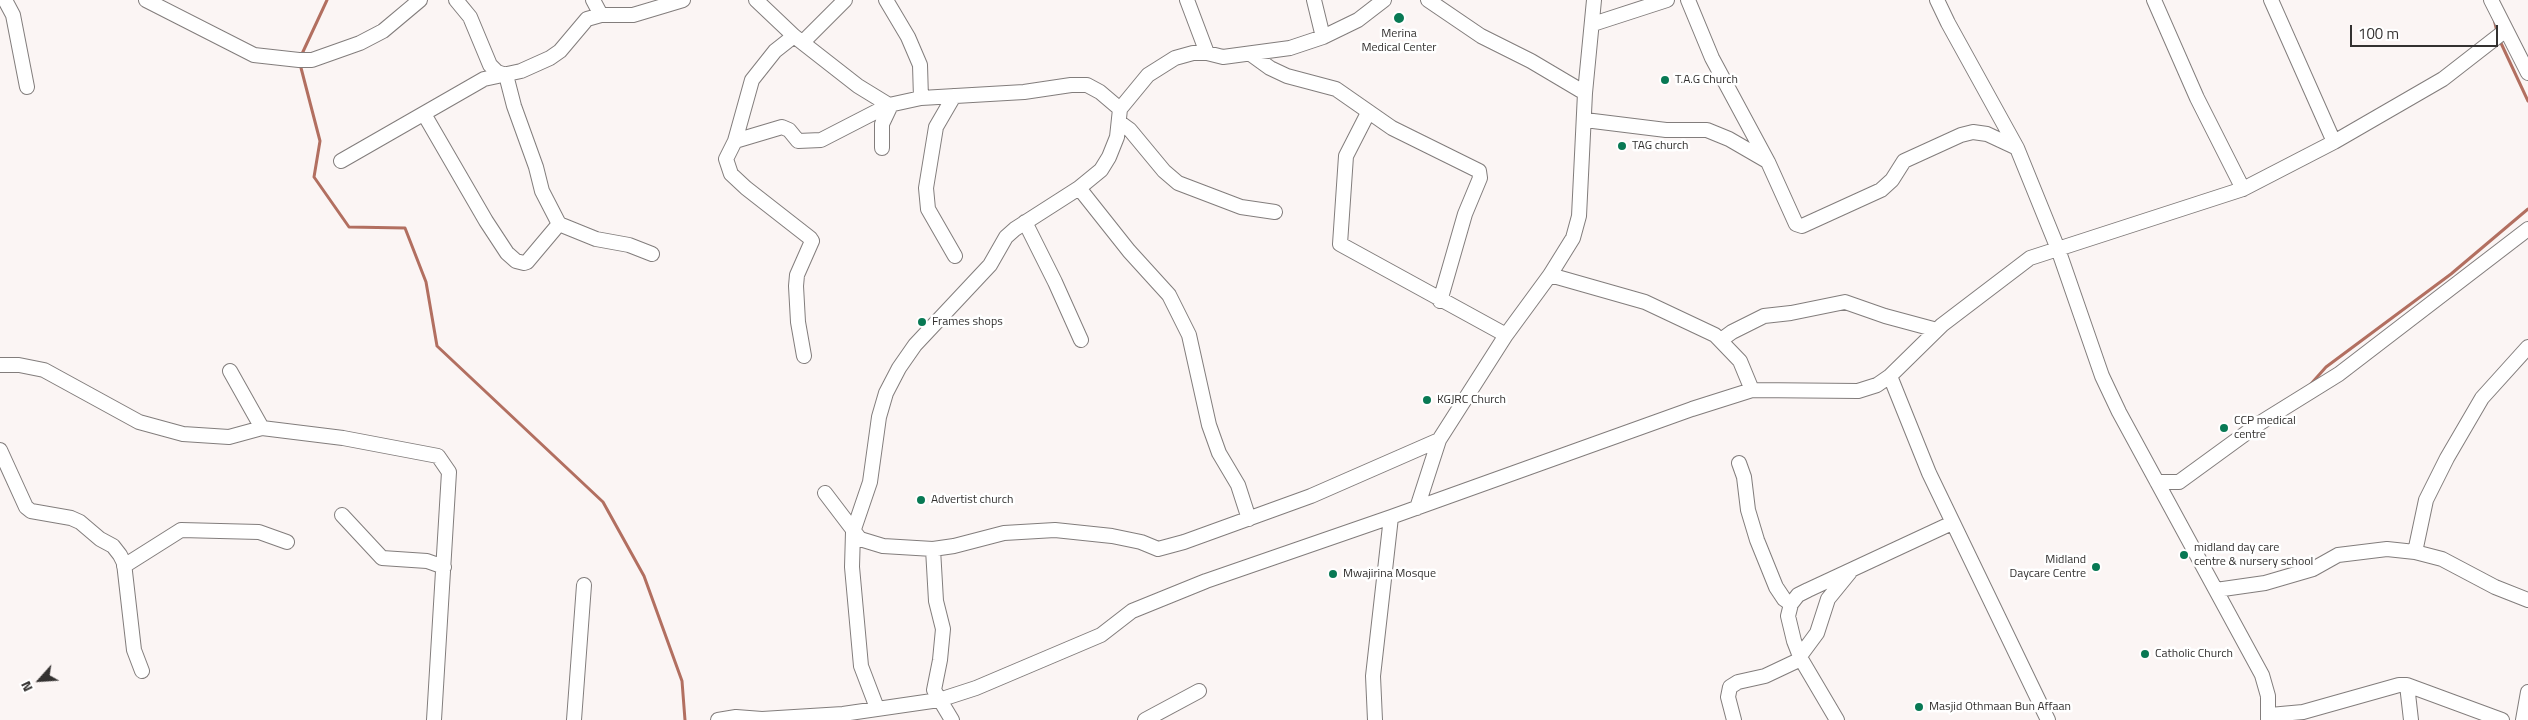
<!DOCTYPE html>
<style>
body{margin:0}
#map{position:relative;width:2528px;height:720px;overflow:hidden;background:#fbf5f4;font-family:"Titillium Web",sans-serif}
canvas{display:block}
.north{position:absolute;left:15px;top:655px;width:50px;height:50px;-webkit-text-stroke:4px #fff;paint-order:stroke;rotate:244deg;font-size:14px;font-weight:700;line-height:20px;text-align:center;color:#333130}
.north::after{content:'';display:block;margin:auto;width:18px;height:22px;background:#333130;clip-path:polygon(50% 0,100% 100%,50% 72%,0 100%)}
.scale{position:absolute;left:2350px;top:25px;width:148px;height:22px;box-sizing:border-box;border:2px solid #333130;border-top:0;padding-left:6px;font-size:15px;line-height:18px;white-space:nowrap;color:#333130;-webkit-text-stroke:4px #fff;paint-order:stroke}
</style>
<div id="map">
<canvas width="2528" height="720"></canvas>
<div class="north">N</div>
<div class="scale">100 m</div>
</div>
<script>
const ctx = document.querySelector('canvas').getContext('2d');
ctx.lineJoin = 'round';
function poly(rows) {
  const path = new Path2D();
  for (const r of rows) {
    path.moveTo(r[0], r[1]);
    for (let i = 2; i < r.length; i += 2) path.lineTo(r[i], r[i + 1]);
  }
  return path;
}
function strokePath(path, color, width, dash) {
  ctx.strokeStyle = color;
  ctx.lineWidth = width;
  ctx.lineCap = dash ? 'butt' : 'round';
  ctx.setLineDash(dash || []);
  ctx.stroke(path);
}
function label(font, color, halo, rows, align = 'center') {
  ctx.font = font + ' "Titillium Web",sans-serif';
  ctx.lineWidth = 5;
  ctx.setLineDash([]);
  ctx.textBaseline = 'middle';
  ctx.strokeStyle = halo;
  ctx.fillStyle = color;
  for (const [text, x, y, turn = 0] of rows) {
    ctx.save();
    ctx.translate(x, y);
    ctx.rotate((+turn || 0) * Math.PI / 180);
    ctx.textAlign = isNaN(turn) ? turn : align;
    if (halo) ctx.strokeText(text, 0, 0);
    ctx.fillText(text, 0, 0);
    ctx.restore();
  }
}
strokePath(poly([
 [2494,19,2497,32],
 [2500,41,2528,101],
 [301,56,327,0],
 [300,64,320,141,314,177,349,227,405,228,426,282,437,346,603,502,644,576,682,681,685,720],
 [2310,385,2326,367,2451,274,2528,209]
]), '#b26f60', 3);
const minor = poly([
 [5,0,13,15,27,87],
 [146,0,254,55,299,60,312,60,360,43,383,31,420,0],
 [456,0,470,17,490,65,497,72,506,75,514,106,536,167,542,191,559,224,596,239,629,245,652,254],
 [593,0,601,15],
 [756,0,794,36,858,86,889,105,921,98,1024,92,1071,85,1087,85,1100,92,1120,109],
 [886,0,908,37,920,65,921,98],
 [1187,0,1207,53],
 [1314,0,1323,37],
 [1428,0,1481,36,1531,61,1585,93],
 [1688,0,1712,58,1768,162,1796,224,1802,226,1881,190,1892,180,1904,161,1961,135,1973,132,1987,134,2017,148],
 [1937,0,1948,23,2017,148,2058,249,2102,376,2119,412,2262,675,2268,696,2268,720],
 [2154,0,2197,98,2243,189],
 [2271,0,2334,142],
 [2491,0,2528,73],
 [1593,24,1667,0],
 [794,36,775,51,752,80,735,141,726,159,731,174,746,188,810,238,812,241,797,275,796,286,798,322,804,356],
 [803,42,845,0],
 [1252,55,1270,68,1287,76,1336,89,1392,128,1479,171,1480,178,1465,214,1440,301],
 [954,96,936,127,926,188,928,209,955,256],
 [1368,113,1346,156,1340,244,1506,335],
 [424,114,486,221,507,253,516,261,524,263,527,262,559,224],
 [1585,120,1666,130,1707,130,1729,139,1767,161],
 [1119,122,1130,130,1164,171,1178,183,1241,207,1275,212],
 [735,141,782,127,789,130,798,141,821,140,889,105],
 [882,148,882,124,891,105],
 [341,161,484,79,521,71,550,58,560,51,587,19,601,15,633,15,683,0],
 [1079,188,1129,251,1169,295,1189,335,1209,425,1219,453,1238,485,1249,519],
 [1025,222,1055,282,1081,340],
 [1550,275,1645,302,1715,335,1740,361,1752,390],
 [1721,340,1732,332,1764,316,1791,313,1845,302,1885,316,1937,330],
 [0,365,19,365,44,370,139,422,183,434,229,437,262,428,343,438,438,456,449,472,434,720],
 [230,371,262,428],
 [1890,376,1929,473,2048,720],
 [0,450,26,507,31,511,71,518,80,522,100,539,113,546,120,555,124,563,134,650,142,671],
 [1739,463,1744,477,1748,510,1757,540,1776,587,1784,599,1791,604],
 [2157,482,2179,482,2260,423,2339,374,2528,229],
 [825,493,860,539,883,546,933,549,954,546,1004,533,1055,530,1112,536,1141,542,1158,549,1184,542,1311,496,1439,440],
 [1417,508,1439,440,1506,335,1550,275,1573,238,1579,216,1585,93,1594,0],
 [342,515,382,558,427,561,444,567],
 [933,549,936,601,943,629,940,660,934,690,952,720],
 [2415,552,2426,500,2447,458,2482,398,2528,347],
 [124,566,181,530,259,532,287,542],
 [2216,590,2265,583,2313,569,2338,555,2387,549,2415,552,2442,559,2495,587,2528,600],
 [1800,656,1817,633,1828,599,1850,572],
 [2407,685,2411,720],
 [877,708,861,666,852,567,853,532,870,482,879,417,886,393,899,368,915,345,990,265,1006,237,1015,229,1079,188,1101,170,1109,157,1117,137,1120,109,1148,75,1175,58,1193,53,1207,53,1223,57,1290,48,1323,37,1358,20,1384,0],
 [2270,715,2303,712,2399,685,2407,685,2502,720],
 [574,720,584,585],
 [718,720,736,717,762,719,843,714,939,700,976,688,1101,635,1132,611,1206,581,1391,517,1692,409,1752,390,1858,391,1877,385,1890,376,1942,325,2030,258,2243,189,2334,142,2443,79,2506,30],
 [1145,720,1199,691],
 [1375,720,1373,676,1391,517],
 [1734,720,1728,697,1730,687,1738,682,1765,676,1801,659],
 [1837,720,1801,659,1794,641,1788,616,1791,604,1798,595,1808,590,1952,523],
 [2523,720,2528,692]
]);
strokePath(minor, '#827d7c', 16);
strokePath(minor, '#fff', 14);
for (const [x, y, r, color] of [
 [1399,18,6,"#087954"],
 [1665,80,5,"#087954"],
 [1622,146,5,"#087954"],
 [922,322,5,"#087954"],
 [1427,400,5,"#087954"],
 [2224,428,5,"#087954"],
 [921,500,5,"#087954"],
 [2184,555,5,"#087954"],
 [2096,567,5,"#087954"],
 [1333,574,5,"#087954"],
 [2145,654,5,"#087954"],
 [1919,707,5,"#087954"]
]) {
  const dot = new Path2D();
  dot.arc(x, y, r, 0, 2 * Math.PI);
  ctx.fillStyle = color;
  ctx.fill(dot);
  strokePath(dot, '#fff', 2);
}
label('12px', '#333130', '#fff', [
 ["Merina",1399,34,"center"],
 ["Medical Center",1399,48,"center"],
 ["T.A.G Church",1675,80],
 ["TAG church",1632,146],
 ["Frames shops",932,322],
 ["KGJRC Church",1437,400],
 ["CCP medical",2234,421],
 ["centre",2234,435],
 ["Advertist church",931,500],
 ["midland day care",2194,548],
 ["centre & nursery school",2194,562],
 ["Midland",2086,560,"right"],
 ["Daycare Centre",2086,574,"right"],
 ["Mwajirina Mosque",1343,574],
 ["Catholic Church",2155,654],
 ["Masjid Othmaan Bun Affaan",1929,707]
], 'left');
</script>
